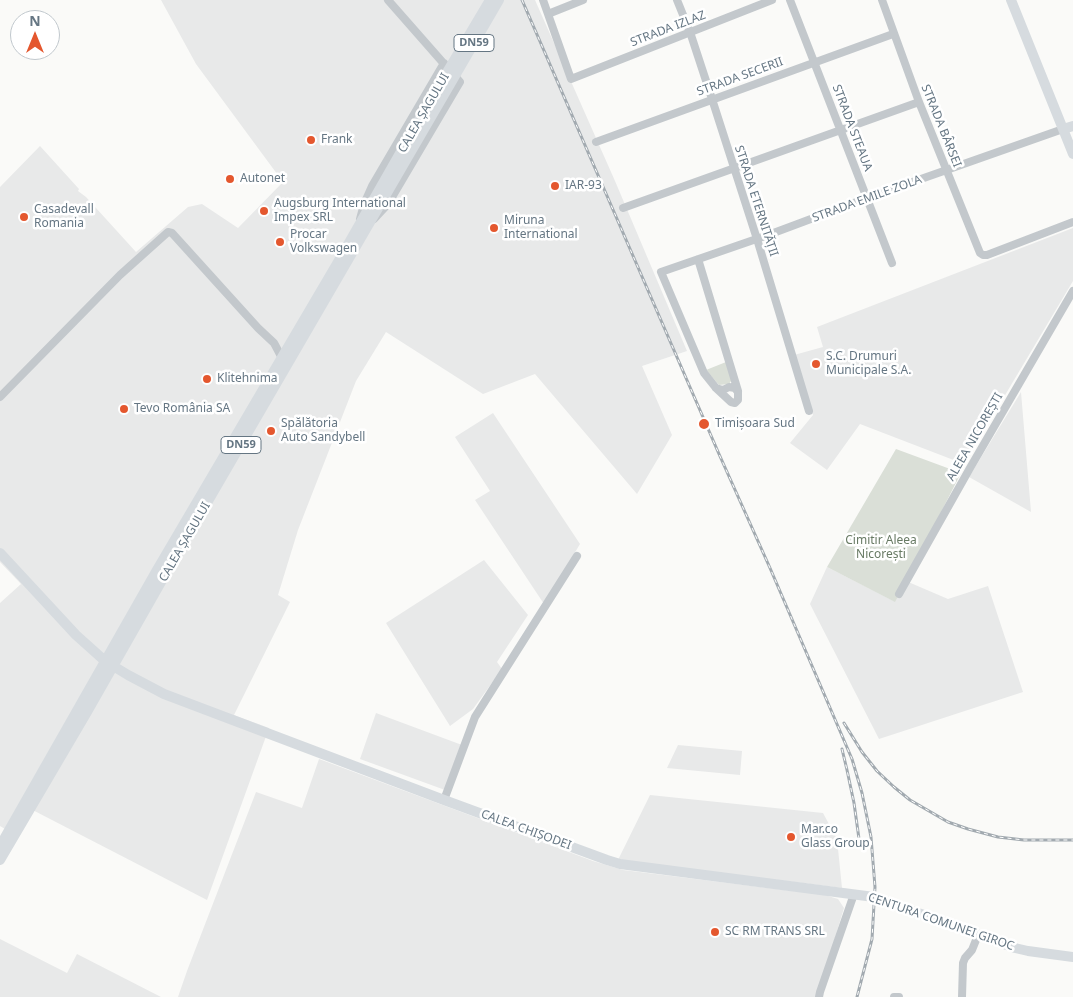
<!DOCTYPE html>
<meta charset="utf-8">
<style>
body{margin:0}
#map{position:relative;width:1073px;height:997px;overflow:hidden;background:#fafaf8;font-family:"Noto Sans",sans-serif}
canvas{display:block}
.north{position:absolute;left:10px;top:10px;width:50px;height:50px;box-sizing:border-box;background:#fff;border:1px solid #c1c8cd;border-radius:50%;rotate:0deg;font-size:14px;font-weight:700;line-height:20px;text-align:center;color:#657683}
.north::after{content:'';display:block;margin:auto;width:18px;height:22px;background:#e4572e;clip-path:polygon(50% 0,100% 100%,50% 72%,0 100%)}
</style>
<div id="map">
<canvas width="1073" height="997"></canvas>
<div class="north">N</div>
</div>
<script>
const ctx = document.querySelector('canvas').getContext('2d');
ctx.lineJoin = 'round';
function fill(path, color) {
  ctx.fillStyle = color;
  ctx.fill(path, 'evenodd');
}
function poly(rows) {
  const path = new Path2D();
  for (const r of rows) {
    path.moveTo(r[0], r[1]);
    for (let i = 2; i < r.length; i += 2) path.lineTo(r[i], r[i + 1]);
  }
  return path;
}
function strokePath(path, color, width, dash) {
  ctx.strokeStyle = color;
  ctx.lineWidth = width;
  ctx.lineCap = dash ? 'butt' : 'round';
  ctx.setLineDash(dash || []);
  ctx.stroke(path);
}
function label(font, color, halo, rows, align = 'center') {
  ctx.font = font + ' "Noto Sans",sans-serif';
  ctx.lineWidth = 5;
  ctx.setLineDash([]);
  ctx.textBaseline = 'middle';
  ctx.strokeStyle = halo;
  ctx.fillStyle = color;
  for (const [text, x, y, turn = 0] of rows) {
    ctx.save();
    ctx.translate(x, y);
    ctx.rotate((+turn || 0) * Math.PI / 180);
    ctx.textAlign = isNaN(turn) ? turn : align;
    if (halo) ctx.strokeText(text, 0, 0);
    ctx.fillText(text, 0, 0);
    ctx.restore();
  }
}
fill(poly([
 [161,0,535,0,615,181,687,351,642,366,672,435,637,494,535,374,483,394,386,332,356,381,298,530,278,595,290,602,234,715,269,728,207,900,21,804,5,829,0,826,0,603,21,584,0,562,0,187,40,146,79,189,78,191,86,197,136,252,188,207,202,204,238,228,283,182,196,64],
 [1073,228,1073,281,964,464,860,424,827,470,790,443,813,415,794,355,823,347,817,327],
 [1021,392,1031,512,969,477],
 [493,413,580,544,544,604,475,500,490,491,455,437],
 [484,560,528,615,497,662,502,669,473,709,450,726,386,623],
 [827,567,894,601,906,581,948,599,988,586,1023,692,879,739,810,604],
 [376,713,462,745,445,790,360,759],
 [678,745,742,751,740,775,667,768],
 [319,759,593,861,623,870,825,895,838,899,844,908,817,997,178,997,187,971,256,792,302,808],
 [650,795,823,813,837,839,842,888,618,860],
 [0,939,67,973,77,954,161,997,0,997]
]), '#e8e9e9');
fill(poly([
 [726,362,731,378,731,381,729,384,719,385,706,370],
 [896,449,961,473,895,602,827,567]
]), '#dadfd7');
strokePath(poly([
 [543,0,571,79,772,0],
 [677,0,690,32,712,99,757,239,809,411],
 [790,0,892,263],
 [882,0,919,102,980,253,983,255,987,255,1073,222],
 [548,14,583,0],
 [596,142,893,34],
 [623,208,919,102],
 [360,219,364,204,372,186,444,63],
 [374,219,388,204,460,82,388,0],
 [698,259,738,391],
 [716,388,723,390,729,387,735,388,738,392,738,400,735,403,731,402,716,388,704,373,661,272,768,235,867,198,1063,129],
 [0,397,120,275,168,232,172,233,258,328,274,343,282,358],
 [899,594,970,468,1073,291],
 [444,800,475,717,577,556],
 [819,997,820,992,854,894],
 [894,997,899,997],
 [962,997,963,963,965,958,972,950,978,935]
]), '#c3c8cc', 8);
strokePath(poly([
 [1011,0,1073,154],
 [1063,129,1073,126],
 [0,553,76,635,105,661,128,675,164,694,444,800,607,860,620,864,874,897,1015,948,1028,951,1073,957],
 [0,846,157,570,338,262,427,106,490,0],
 [0,860,87,712,165,575,499,0]
]), '#d6dbdf', 10);
const rail = poly([
 [522,0,719,454,770,568,852,759,862,793,871,837,875,887,872,939,857,997],
 [844,723,862,752,877,771,894,787,910,800,948,822,968,829,998,837,1024,840,1073,840],
 [842,749,847,770,854,803,860,846]
]);
strokePath(rail, '#a2aab0', 3);
strokePath(rail, '#fff', 1, [4]);
for (const [x, y, r, color] of [
 [311,140,5,"#e4572e"],
 [230,179,5,"#e4572e"],
 [555,186,5,"#e4572e"],
 [264,211,5,"#e4572e"],
 [24,217,5,"#e4572e"],
 [494,228,5,"#e4572e"],
 [280,242,5,"#e4572e"],
 [816,364,5,"#e4572e"],
 [207,379,5,"#e4572e"],
 [124,409,5,"#e4572e"],
 [704,424,6,"#e4572e"],
 [271,431,5,"#e4572e"],
 [791,837,5,"#e4572e"],
 [715,932,5,"#e4572e"]
]) {
  const dot = new Path2D();
  dot.arc(x, y, r, 0, 2 * Math.PI);
  ctx.fillStyle = color;
  ctx.fill(dot);
  strokePath(dot, '#fff', 2);
}
for (const [x, y, w] of [
 [474,43,40],
 [241,445,40]
]) {
  const box = new Path2D();
  box.roundRect(x - w / 2, y - 8.5, w, 17, 4);
  ctx.fillStyle = '#fff';
  ctx.fill(box);
  strokePath(box, '#657683', 1);
}
label('bold 11px', '#657683', null, [
 ["DN59",474,43],
 ["DN59",241,445]
]);
label('12px', '#657683', '#fff', [
 ["STRADA IZLAZ",668,29,-21],
 ["STRADA SECERII",740,77,-20],
 ["CALEA ȘAGULUI",424,113,-60],
 ["STRADA BÂRSEI",941,126,68],
 ["STRADA STEAUA",852,128,69],
 ["STRADA EMILE ZOLA",867,199,-20],
 ["STRADA ETERNITĂȚII",756,201,72],
 ["ALEEA NICOREȘTI",975,437,-60],
 ["CALEA ȘAGULUI",185,542,-60],
 ["CALEA CHIȘODEI",526,830,20],
 ["CENTURA COMUNEI GIROC",941,922,19]
]);
label('12px', '#657683', '#fff', [
 ["Frank",321,140],
 ["Autonet",240,179],
 ["IAR-93",565,186],
 ["Augsburg International",274,204],
 ["Impex SRL",274,218],
 ["Casadevall",34,210],
 ["Romania",34,224],
 ["Miruna",504,221],
 ["International",504,235],
 ["Procar",290,235],
 ["Volkswagen",290,249],
 ["S.C. Drumuri",826,357],
 ["Municipale S.A.",826,371],
 ["Klitehnima",217,379],
 ["Tevo România SA",134,409],
 ["Spălătoria",281,424],
 ["Auto Sandybell",281,438],
 ["Timișoara Sud",715,424],
 ["Mar.co",801,830],
 ["Glass Group",801,844],
 ["SC RM TRANS SRL",725,932]
], 'left');
label('12px', '#687a64', '#fff', [
 ["Cimitir Aleea",881,541],
 ["Nicorești",881,555]
]);
</script>
